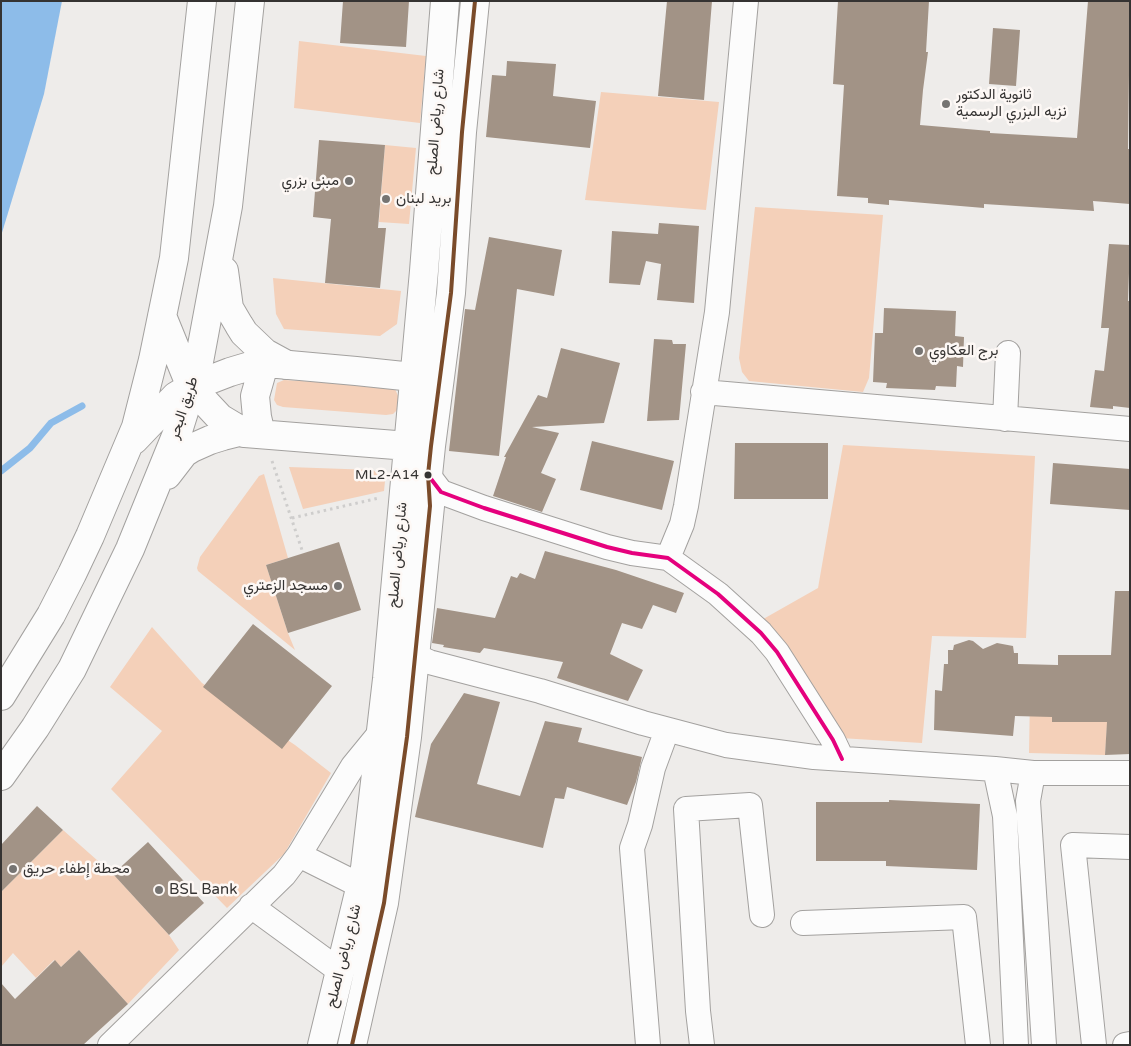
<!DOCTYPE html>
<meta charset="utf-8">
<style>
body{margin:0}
#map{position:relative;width:1131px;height:1046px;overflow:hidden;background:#eeecea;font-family:"Varela Round",sans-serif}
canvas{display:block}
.frame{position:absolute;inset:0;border:2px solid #353332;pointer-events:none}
</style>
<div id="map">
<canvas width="1131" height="1046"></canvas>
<div class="frame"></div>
</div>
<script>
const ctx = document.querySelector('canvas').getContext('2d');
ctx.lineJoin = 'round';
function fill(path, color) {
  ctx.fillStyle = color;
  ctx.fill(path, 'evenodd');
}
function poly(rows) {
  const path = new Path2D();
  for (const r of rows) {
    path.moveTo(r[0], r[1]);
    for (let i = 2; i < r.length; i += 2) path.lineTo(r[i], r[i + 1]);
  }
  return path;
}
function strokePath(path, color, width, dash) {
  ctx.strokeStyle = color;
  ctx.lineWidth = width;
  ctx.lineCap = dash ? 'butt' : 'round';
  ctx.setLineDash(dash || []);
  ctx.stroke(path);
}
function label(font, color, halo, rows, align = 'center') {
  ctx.font = font + ' "Varela Round",Vazirmatn,sans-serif';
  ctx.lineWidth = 5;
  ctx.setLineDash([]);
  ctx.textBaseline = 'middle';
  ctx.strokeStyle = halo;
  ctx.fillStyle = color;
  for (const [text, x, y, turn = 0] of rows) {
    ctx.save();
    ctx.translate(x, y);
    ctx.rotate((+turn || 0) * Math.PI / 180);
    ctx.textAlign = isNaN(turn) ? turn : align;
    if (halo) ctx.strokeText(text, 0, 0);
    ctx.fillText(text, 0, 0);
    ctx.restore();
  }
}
fill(poly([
 [299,41,426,56,420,123,294,108],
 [601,92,719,102,706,210,585,200],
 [385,145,416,148,409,224,379,222],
 [755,207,883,215,869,378,863,392,749,381,742,372,739,358],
 [273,278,401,291,397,324,380,336,284,329,276,314],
 [284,380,390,386,395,389,399,398,398,409,393,414,386,415,283,407,277,405,274,400,277,383],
 [843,445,1035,456,1026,638,932,636,922,743,840,738,758,622,818,588],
 [289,467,373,470,380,475,385,481,384,491,303,509],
 [264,474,288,558,266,565,288,633,295,650,198,571,197,568,200,557,259,476],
 [152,627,202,683,295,745,331,773,284,854,227,908,111,789,162,731,110,687],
 [1030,696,1052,717,1053,722,1078,722,1079,719,1108,712,1105,755,1029,753],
 [63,830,115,876,169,935,179,950,128,1004,79,950,61,967,54,960,36,978,13,953,1,967,1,892]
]), '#f4d0b9');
fill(poly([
 [1,1,62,1,44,94,1,236]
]), '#8dbce9');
strokePath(poly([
 [1,471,30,448,51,423,82,406]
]), '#8dbce9', 7);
fill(poly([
 [343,1,409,1,406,47,340,43],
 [667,1,712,1,704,100,658,96],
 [838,1,929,1,926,52,928,52,923,90,920,125,990,131,990,133,1077,138,1088,1,1130,1,1128,149,1130,149,1130,204,1093,201,1094,211,984,204,984,208,889,200,889,205,868,203,868,198,837,196,844,85,833,84],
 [993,28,1020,30,1016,86,989,84],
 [507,61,556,64,553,96,596,101,590,148,486,137,492,75,506,76],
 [319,140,385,145,378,228,386,228,380,288,325,283,331,219,313,217],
 [659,223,699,226,694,303,657,300,661,264,646,261,640,285,609,283,612,231,658,234],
 [489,237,562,250,554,296,517,289,499,456,449,451,465,309,475,310],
 [1109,244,1130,245,1128,301,1130,301,1130,408,1113,406,1113,409,1090,407,1095,370,1104,371,1109,328,1101,328],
 [884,308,956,311,955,336,964,337,963,367,957,366,956,387,936,386,935,390,886,388,887,383,873,382,875,333,883,333],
 [654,339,672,340,673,344,686,344,679,420,647,421],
 [561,348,620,363,604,423,532,427,559,433,541,473,556,479,542,512,493,496,506,457,504,457,538,395,547,398],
 [592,441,674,461,662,510,580,490],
 [735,443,828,443,828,499,734,499],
 [1053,463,1130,469,1130,510,1050,504],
 [339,542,361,610,288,633,266,565],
 [545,551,616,570,684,593,676,613,653,605,642,629,622,623,610,654,643,670,628,701,557,678,563,662,484,648,480,653,443,647,444,645,432,643,437,608,495,618,511,576,517,578,520,573,535,579],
 [1115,591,1130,591,1130,754,1105,755,1107,722,1052,722,1052,717,1015,716,1013,736,934,730,935,690,942,691,944,664,948,664,948,650,953,650,954,645,969,640,973,641,983,649,997,643,1013,646,1014,653,1018,653,1018,664,1058,665,1058,655,1111,655],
 [253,624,332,686,282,749,203,687],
 [464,693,500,702,477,784,520,796,545,721,582,728,578,742,642,757,636,782,627,805,567,787,564,799,555,798,543,848,415,817,431,744],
 [889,800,980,804,977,870,886,866,886,861,816,861,816,802,889,802],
 [37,806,63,830,1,892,1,845],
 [148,842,204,903,169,935,113,874],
 [79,950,128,1004,83,1045,1,1045,1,983,15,999,55,960,61,967]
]), '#a29386');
const minor = poly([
 [703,392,1130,429],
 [1005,419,1008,353],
 [428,475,441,492,484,508,607,547,632,553,668,558,718,594,761,633,777,652,833,740,842,759],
 [668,558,682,524,686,506,717,312,746,1],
 [416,656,429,662,540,691,643,723,726,745,814,757,995,769,1033,773,1130,773],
 [995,769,1005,816,1016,1045],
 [1033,773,1028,801,1044,1045],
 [299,855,361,886],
 [251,906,340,971],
 [803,923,964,917,978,1045],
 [110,1045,284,875,299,855,353,766,380,733],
 [648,1045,632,848,640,825,653,768,667,730],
 [702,1045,698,1011,686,809,750,805,762,915],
 [1094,1045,1073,845,1130,847],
 [1125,1045,1130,1044]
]);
const major = poly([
 [261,434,257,417,255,396,263,368,267,363],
 [427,446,408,446,245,433,220,418,191,387,230,372,250,366,267,363,356,371,432,379],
 [322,1045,365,868,387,679,424,271,445,1],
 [352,1045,384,903,407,737,430,506,428,475,431,446,451,293,462,132,475,1]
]);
const highway = poly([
 [224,271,229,308,239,325,244,333,265,353,287,365],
 [162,316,191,387],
 [134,440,176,396,191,387],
 [167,475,184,453,192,448,210,440,223,436,239,432,245,433],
 [1,696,51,615,72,574,90,536,136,427,153,360,174,258,202,1],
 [1,776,35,728,72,669,130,549,178,431,198,367,228,206,250,1]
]);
strokePath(minor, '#a3a19f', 26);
strokePath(major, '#a3a19f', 30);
strokePath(highway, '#a3a19f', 30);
strokePath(poly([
 [272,461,303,553],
 [292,518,379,498]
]), '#cecdcc', 3, [2.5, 4]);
strokePath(minor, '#fcfcfc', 24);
strokePath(major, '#fcfcfc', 28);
strokePath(highway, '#fcfcfc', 28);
strokePath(poly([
 [428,475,441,492,484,508,607,547,632,553,668,558,718,594,761,633,777,652,833,740,842,759]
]), '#e5007d', 4);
strokePath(poly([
 [352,1045,384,903,407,737,430,506,428,475,431,446,451,293,462,132,475,1]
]), '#7a4b2a', 4);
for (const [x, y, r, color] of [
 [946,104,5,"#767472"],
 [349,181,5,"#767472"],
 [386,199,5,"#767472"],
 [919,351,5,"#767472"],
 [428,475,4.5,"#353332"],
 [338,586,5,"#767472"],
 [13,869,5,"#767472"],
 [159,890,5,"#767472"]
]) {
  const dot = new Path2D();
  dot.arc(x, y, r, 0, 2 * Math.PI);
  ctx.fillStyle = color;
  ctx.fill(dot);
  strokePath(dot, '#fdf8f5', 2);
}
label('14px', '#353332', '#fdf8f5', [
 ["ML2-A14",419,475]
], 'right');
label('15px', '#353332', '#fdf8f5', [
 ["ثانوية الدكتور",956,95],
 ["نزيه البزري الرسمية",956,112],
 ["مبنى بزري",339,181,"right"],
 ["بريد لبنان",396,199],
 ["برج العكاوي",929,351],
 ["مسجد الزعتري",328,586,"right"],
 ["محطة إطفاء حريق",23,869],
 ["BSL Bank",169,890]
], 'left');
label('15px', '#353332', '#fdf8f5', [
 ["شارع رياض الصلح",436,122,-86],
 ["طريق البحر",184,408,-72],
 ["شارع رياض الصلح",398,555,-85],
 ["شارع رياض الصلح",344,956,-76]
]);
</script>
